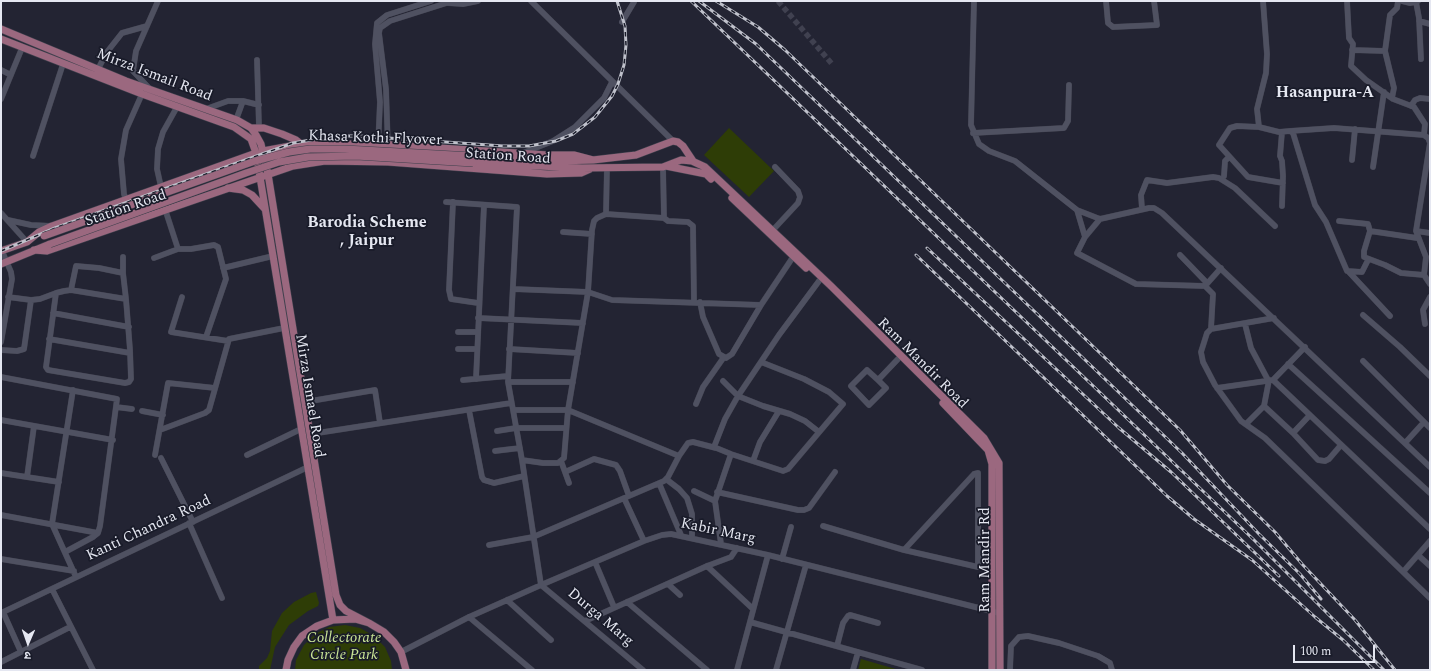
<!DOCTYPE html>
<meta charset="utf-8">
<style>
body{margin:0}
#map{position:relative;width:1431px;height:671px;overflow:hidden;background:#232433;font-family:Spectral,"Noto Sans Devanagari",serif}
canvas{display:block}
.frame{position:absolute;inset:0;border:2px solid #e5e7f1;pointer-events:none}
.north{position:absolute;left:8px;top:623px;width:40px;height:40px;-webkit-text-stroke:3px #191b29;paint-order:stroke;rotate:182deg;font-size:11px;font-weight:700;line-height:16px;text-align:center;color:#e5e7f1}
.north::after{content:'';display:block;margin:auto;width:14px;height:18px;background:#e5e7f1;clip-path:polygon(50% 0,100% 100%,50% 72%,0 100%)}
.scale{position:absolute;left:1293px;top:645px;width:82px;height:18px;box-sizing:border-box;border:2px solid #e5e7f1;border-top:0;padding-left:5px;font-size:12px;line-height:14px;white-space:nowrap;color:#e5e7f1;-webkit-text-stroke:3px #191b29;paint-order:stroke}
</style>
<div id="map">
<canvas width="1431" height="671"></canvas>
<div class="frame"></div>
<div class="north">उ</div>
<div class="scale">100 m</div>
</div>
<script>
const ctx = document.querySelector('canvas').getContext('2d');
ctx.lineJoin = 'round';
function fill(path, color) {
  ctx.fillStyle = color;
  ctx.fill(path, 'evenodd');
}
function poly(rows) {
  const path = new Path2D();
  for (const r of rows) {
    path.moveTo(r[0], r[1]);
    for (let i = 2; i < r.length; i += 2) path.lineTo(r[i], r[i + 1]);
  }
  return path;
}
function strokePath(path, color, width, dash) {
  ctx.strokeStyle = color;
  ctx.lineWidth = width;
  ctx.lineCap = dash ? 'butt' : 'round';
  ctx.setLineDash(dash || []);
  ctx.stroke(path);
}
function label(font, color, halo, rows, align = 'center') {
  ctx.font = font + ' Spectral,serif';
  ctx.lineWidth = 3.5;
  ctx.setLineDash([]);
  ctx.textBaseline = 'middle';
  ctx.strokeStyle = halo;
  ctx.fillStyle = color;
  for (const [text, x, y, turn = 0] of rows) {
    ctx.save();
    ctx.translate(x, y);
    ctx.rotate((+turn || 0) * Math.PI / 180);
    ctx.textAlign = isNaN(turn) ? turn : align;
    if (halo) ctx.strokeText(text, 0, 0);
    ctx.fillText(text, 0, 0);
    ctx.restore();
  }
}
fill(poly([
 [729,128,774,171,749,197,704,155],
 [316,592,319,603,318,606,308,611,289,625,275,647,270,670,259,670,259,666,267,658,270,651,272,631,282,613,294,602,311,593],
 [345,625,360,628,374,636,385,647,391,661,392,670,295,670,296,660,304,645,315,634,329,627],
 [861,659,899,670,858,670]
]), '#2e3d06');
strokePath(poly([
 [778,1,832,64]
]), '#404150', 5.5, [5.5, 3]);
const minor = poly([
 [531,1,673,141],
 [974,1,971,125,979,144,989,151,1015,161,1077,210,1100,219,1149,208,1154,208,1162,213,1430,467],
 [1106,1,1108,23,1113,27,1157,25,1154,1],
 [1347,1,1349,38,1353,44,1351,66,1366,80,1393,99,1414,107,1425,124,1424,135,1428,138,1430,143,1416,231,1426,257,1424,275,1430,284],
 [1402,1,1410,3,1418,1],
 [1416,2,1419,18,1421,59],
 [448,3,463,4,478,1],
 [1419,21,1430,24],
 [622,22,634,2],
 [1352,50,1385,51],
 [257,60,259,127],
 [98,69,107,52,122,33,147,26],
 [1,70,11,75],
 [149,88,133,71,136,51,158,1],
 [1392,98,1394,88,1385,51,1390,15,1397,8,1398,1],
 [1,99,22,48],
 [1411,106,1415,100,1420,98,1430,99],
 [206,109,228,101,243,101,259,105],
 [236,120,243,101],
 [1259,127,1257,109,1266,73,1267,54,1263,1],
 [1290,131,1334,128,1424,135],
 [1282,132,1280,156,1282,161,1283,176,1282,206],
 [973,133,1064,128,1068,121,1069,85],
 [378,147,380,102,375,44,377,23,387,15,431,1],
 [388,149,386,89,379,33,380,28,390,21,453,1],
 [523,153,553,141,575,127,604,98,612,82],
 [33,156,63,64],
 [1352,160,1355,129],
 [663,167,664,218,668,221,688,222,693,226,694,302],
 [1373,167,1384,92],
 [1224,176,1225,161,1229,157],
 [1283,183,1248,177,1219,145,1230,128,1237,126,1259,127,1279,132,1290,131,1293,133,1315,205,1326,222,1347,271,1362,272,1368,260],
 [161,187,157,169,158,149,163,132,177,107],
 [446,202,517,207,508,382,522,460,541,585,643,670],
 [453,202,449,290,451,299,478,303],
 [165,209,178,249],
 [1142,209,1141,195,1147,180,1167,183,1213,177,1219,178,1235,188,1275,226],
 [1077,210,1085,237],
 [1,213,27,242],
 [606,214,607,167],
 [132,217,124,194,121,159,126,130,142,94],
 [1100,219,1085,237,1077,253,1136,284,1205,286,1221,268],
 [8,220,31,225,52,226],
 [1339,221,1368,224,1370,231,1417,238],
 [773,230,798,203,800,197,798,191,775,167],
 [1370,231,1364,251,1364,257,1385,265,1401,273,1424,275],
 [1416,231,1430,233],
 [563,232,592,234],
 [1180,255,1207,283],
 [123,257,123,273],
 [154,258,178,249,191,249,214,245,218,247,226,279,206,337],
 [223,268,273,256],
 [1348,271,1390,316],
 [1205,286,1213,294,1211,329],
 [513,289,588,292,612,300,761,305,793,257],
 [71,290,76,266,99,268,123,273,126,299],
 [8,297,31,300,40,299,56,293,64,291,71,290,126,299,130,350,131,379,129,382,125,383,48,370,46,367,56,293],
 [182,297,171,332,228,341],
 [700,302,703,317,719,354,726,358,732,354,761,305],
 [53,313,129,327],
 [1363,315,1400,347,1430,376],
 [478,318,583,323],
 [1274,318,1211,329,1207,333,1201,352,1203,362,1215,385,1241,421,1265,438,1430,598],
 [1245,324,1251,348,1268,380],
 [1425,324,1423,310,1430,297],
 [458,332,478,332],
 [49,339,130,353],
 [1,342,12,279,11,272,2,251],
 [458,349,477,349],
 [509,349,578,353],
 [1,350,17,351,24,349,31,300],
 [1363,361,1430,428],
 [761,362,804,379,829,392,843,404,788,469,783,471,731,454,714,447,725,419,738,396,779,335,819,281],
 [1288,364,1430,493],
 [1,377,117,399,100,526,98,533,93,537,65,552],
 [476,379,484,205],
 [463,380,508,376],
 [878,380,867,370,851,386,869,405,886,388,878,380,898,359],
 [1273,380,1305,347],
 [723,381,738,396,763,406,790,414,805,421,819,432],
 [508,382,573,382],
 [1217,388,1273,380,1430,529],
 [73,390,52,524,76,577],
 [305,402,375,390,380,423],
 [696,404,703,387,724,357],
 [1264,406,1269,380],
 [116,407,132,409],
 [469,410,482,477,484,480,494,483,524,476],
 [513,410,568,410,679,456],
 [142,411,163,415],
 [1310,415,1293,433,1318,460,1325,461,1329,459,1341,445],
 [1,420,113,440],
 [1246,424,1264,406,1293,433],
 [160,430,205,413,209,410,229,339,284,328],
 [497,431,516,428,566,428],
 [311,434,511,403],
 [1405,443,1424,422],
 [495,451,520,448],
 [155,455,168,383,215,388],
 [247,455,301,429],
 [161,458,193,522],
 [522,460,543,463,558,463,564,458,568,410,588,292,592,230,594,221,597,218,606,214,664,218],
 [561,461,569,483],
 [753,461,760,442,779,411],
 [565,472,594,459,616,465,620,471,629,496],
 [1,473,59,482],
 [27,477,34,426],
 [666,479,679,489,687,498,692,514,692,538],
 [659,483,681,535],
 [694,491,715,501],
 [717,492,798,510,804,510,809,508,835,472],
 [624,498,644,541],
 [1,515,98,533],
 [189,523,222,598],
 [823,526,904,550,978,567,978,473,974,474,904,550],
 [721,544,715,501,731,454],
 [489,545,533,537,664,481,668,477,679,456,688,443,693,442,716,448],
 [979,555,991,556],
 [1418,555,1430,566],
 [1,559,74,571],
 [782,559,791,527],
 [595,562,614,607],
 [707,566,753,609],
 [1403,572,1430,541],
 [668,584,680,595],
 [52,589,93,670],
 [507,600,551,640],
 [627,602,707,670],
 [3,612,21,652],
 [1,613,308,467],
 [469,617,532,670],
 [585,621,707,566,731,557,737,548],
 [750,622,922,670],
 [837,646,843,623,848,616,850,615,878,623],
 [401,652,469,617,541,585,644,541,662,535,671,534,768,555,999,613],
 [1,662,70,627],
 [737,670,768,555],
 [776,670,806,565],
 [853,670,858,652],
 [1010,670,1011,646,1019,637,1028,636,1059,643,1098,656,1110,663,1112,670]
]);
const major = poly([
 [1,29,126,81,237,120,251,128,256,135,261,144,268,174,336,595,340,605,346,611,369,623],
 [1,39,142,94,234,127,251,139,256,153,260,177,333,620],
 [251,128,264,128,282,134,296,140,301,144],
 [263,151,301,144,378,144,548,155,574,155,593,160],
 [472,156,558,161,593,160,636,155,673,141,678,142,683,146,693,161],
 [473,163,582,168,663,167,681,160,692,161,705,167,831,286,984,438,999,463,1000,670],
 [666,166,706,174,711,179],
 [228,188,243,190,252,195,265,209],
 [732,198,806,268],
 [34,250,47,251,293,166,325,161,388,162,547,174,581,173,590,169],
 [1,251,27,242,39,232,52,226,256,153],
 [1,264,50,244],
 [943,403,988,450,992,464,992,670],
 [286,670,288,660,294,647,302,636,317,626,333,620,355,619,369,623,384,632,394,642,401,652,406,670]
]);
strokePath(minor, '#40414e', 6);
strokePath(major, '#40414e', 8);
strokePath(minor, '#4f5161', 5.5);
strokePath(major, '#9b687f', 7);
const rail = poly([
 [691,1,1253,539,1384,670],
 [699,1,756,44,1182,453,1259,534,1300,574,1321,599],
 [716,1,758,27,785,50,1180,430,1227,485,1275,532,1302,564,1355,620,1395,670],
 [927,248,1119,428,1171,472,1279,576],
 [1,251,55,228,293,143,335,136,359,136,503,146,529,146,556,141,573,134,595,117,612,96,618,84,624,65,626,45,625,26,617,1],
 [916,255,1167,496,1194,519,1252,560,1315,617,1343,640,1374,670]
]);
strokePath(rail, '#bfc1cb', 3);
strokePath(rail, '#191b29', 1.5, [4.5]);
const majorBridge = poly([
 [44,236,255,161,289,152,310,149,345,149,472,156],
 [50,244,246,173,279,162,308,157,356,156,473,163]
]);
strokePath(majorBridge, '#40414e', 8, []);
strokePath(majorBridge, '#9b687f', 7);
label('15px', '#e5e7f1', '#191b29', [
 ["Mirza Ismail Road",154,76,21],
 ["Khasa Kothi Flyover",375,139,2],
 ["Station Road",508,157,4],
 ["Station Road",126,209,-19],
 ["Ram Mandir Road",922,364,45],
 ["Mirza Ismael Road",309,396,81],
 ["Kanti Chandra Road",149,529,-25],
 ["Kabir Marg",718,532,12],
 ["Ram Mandir Rd",986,560,-90],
 ["Durga Marg",600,618,40]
]);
label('italic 15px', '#c9e494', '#191b29', [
 ["Collectorate",344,639],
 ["Circle Park",344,656]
]);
label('bold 16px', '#e5e7f1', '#191b29', [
 ["Hasanpura-A",1325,94],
 ["Barodia Scheme",367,224],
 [", Jaipur",367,242]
]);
</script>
